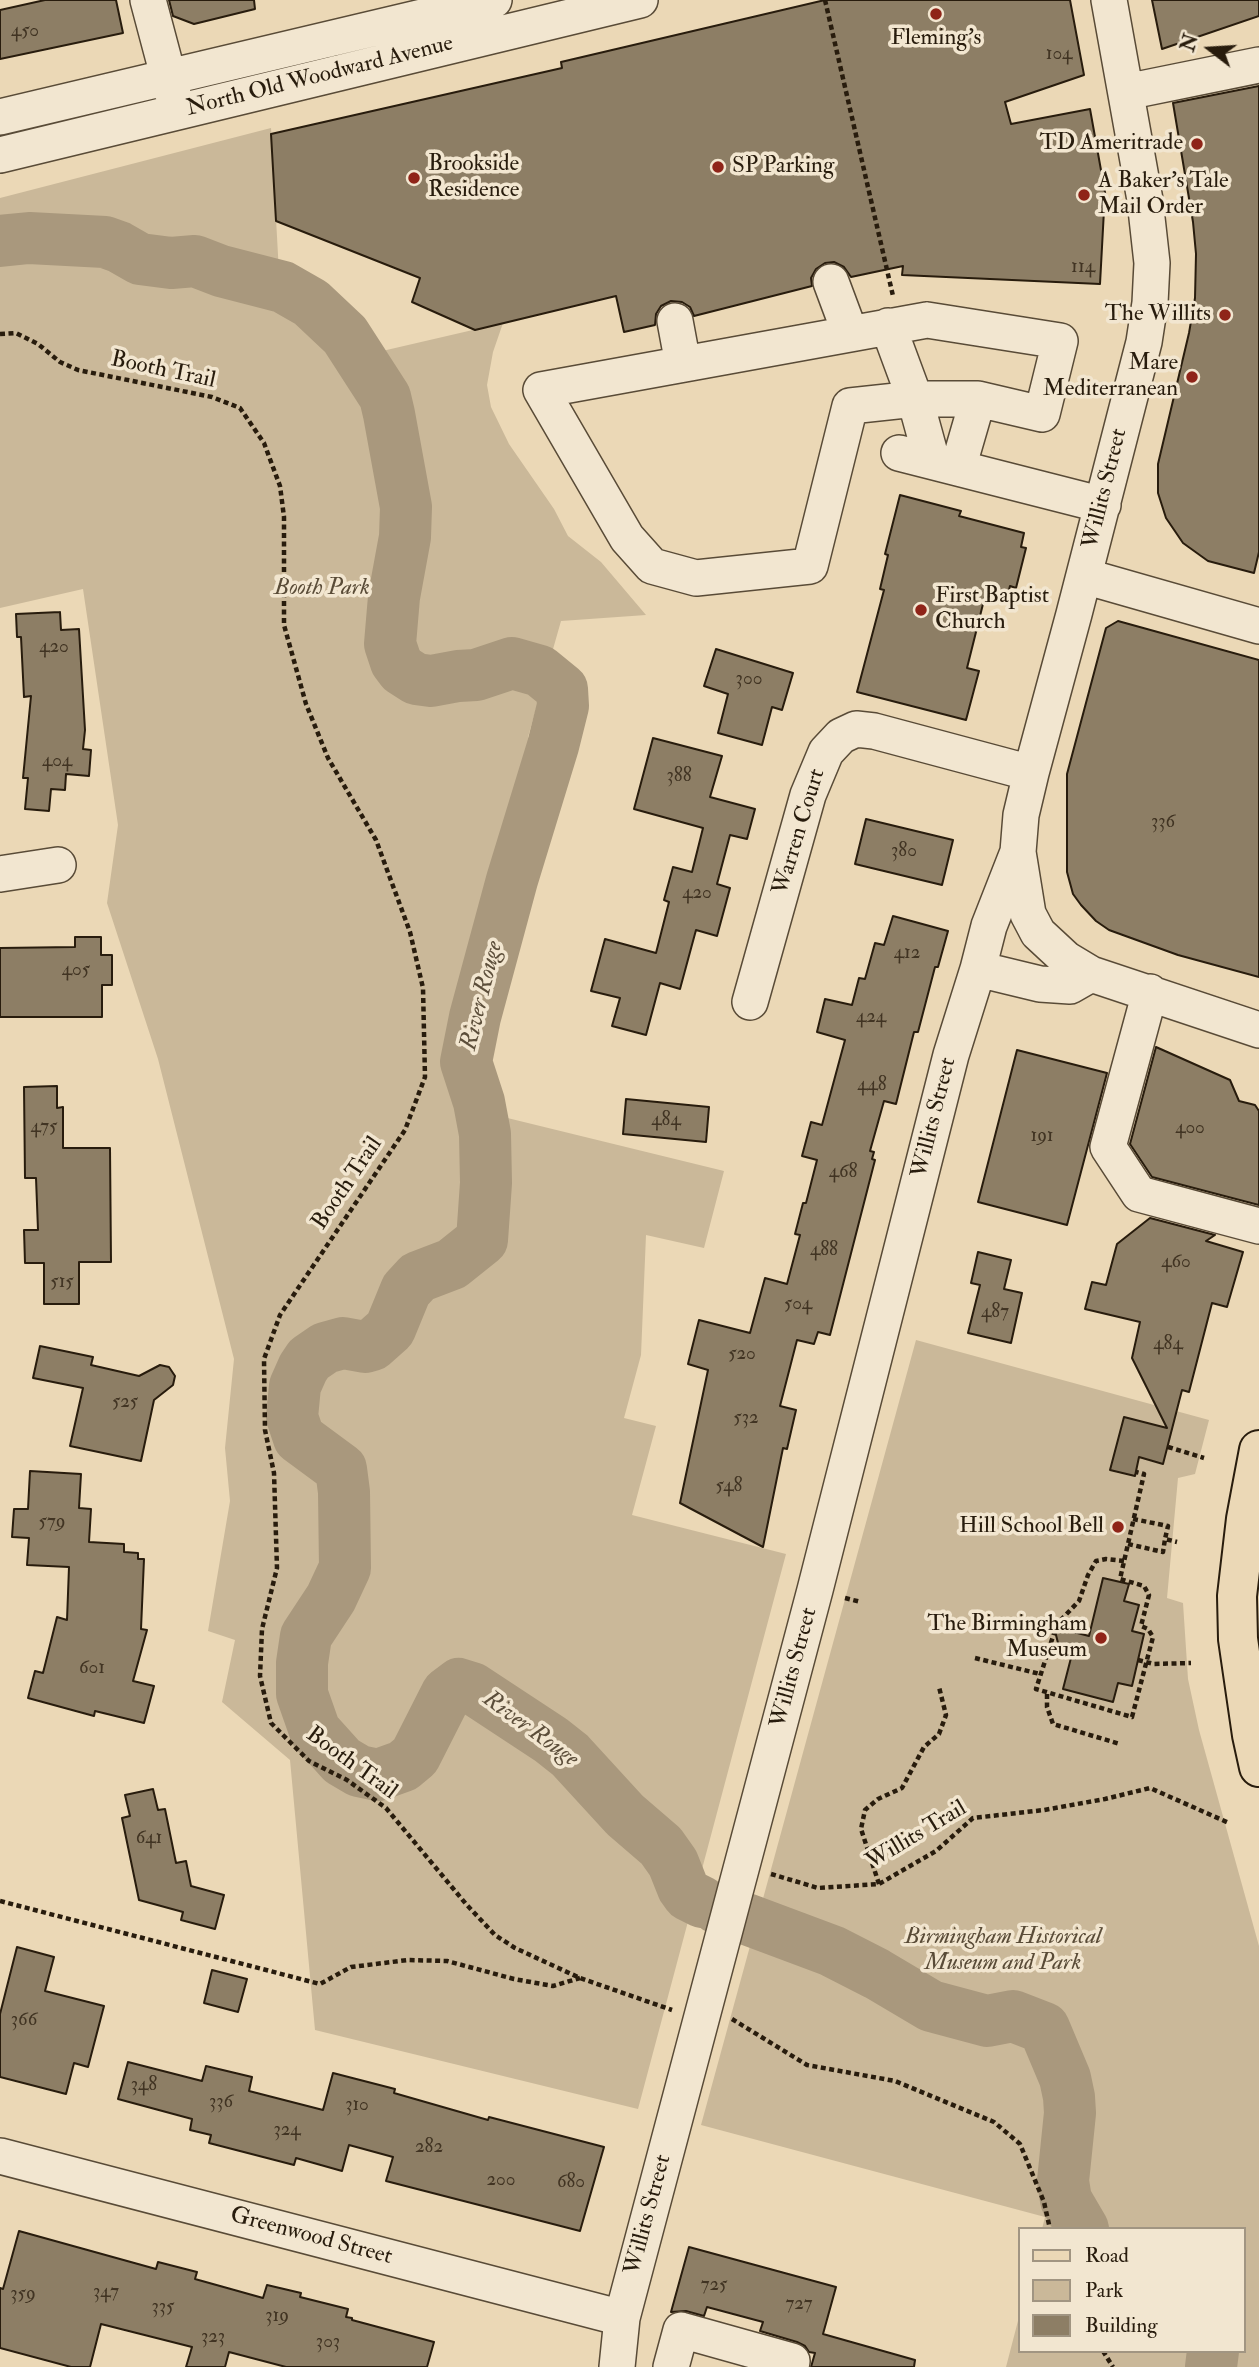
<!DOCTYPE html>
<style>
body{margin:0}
#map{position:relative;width:1259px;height:2367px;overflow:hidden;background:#ebd8b6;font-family:"IM FELL Double Pica",serif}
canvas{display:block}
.legend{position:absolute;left:1018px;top:2227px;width:228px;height:126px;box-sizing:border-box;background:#f2e6d0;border:2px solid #a19582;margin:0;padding:9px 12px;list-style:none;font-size:21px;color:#281c0d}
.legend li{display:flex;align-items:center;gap:14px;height:35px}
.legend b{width:35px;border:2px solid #a19582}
.north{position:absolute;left:1175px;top:14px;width:70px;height:70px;-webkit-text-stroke:5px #f2e6d0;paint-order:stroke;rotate:287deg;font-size:19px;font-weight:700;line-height:28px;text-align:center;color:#281c0d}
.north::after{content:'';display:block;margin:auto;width:24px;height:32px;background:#281c0d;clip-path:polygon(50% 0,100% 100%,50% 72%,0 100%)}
</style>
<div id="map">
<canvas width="1259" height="2367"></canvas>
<ul class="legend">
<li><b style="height:9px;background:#ebd8b6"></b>Road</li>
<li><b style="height:19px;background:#cab899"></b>Park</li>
<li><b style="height:19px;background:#8d7e65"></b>Building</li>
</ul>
<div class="north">N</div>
</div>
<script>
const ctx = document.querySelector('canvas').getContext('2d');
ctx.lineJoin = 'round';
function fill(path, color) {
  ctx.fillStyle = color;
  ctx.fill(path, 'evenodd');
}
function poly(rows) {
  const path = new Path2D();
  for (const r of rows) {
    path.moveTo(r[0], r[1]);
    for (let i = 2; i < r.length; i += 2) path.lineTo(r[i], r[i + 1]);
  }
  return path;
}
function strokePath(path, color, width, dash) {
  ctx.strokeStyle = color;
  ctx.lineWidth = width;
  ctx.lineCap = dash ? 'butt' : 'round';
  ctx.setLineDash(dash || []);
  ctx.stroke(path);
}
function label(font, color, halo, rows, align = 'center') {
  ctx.font = font + ' "IM FELL Double Pica",serif';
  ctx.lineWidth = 7;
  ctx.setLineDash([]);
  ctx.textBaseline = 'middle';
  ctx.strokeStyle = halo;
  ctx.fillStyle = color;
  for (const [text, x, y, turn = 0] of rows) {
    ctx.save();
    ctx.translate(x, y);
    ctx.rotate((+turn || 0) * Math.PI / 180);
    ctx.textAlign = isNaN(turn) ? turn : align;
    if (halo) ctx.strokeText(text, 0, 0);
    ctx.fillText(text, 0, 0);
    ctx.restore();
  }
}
fill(poly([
 [271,128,279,273,305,283,365,355,503,323,493,352,487,385,491,407,509,444,554,509,568,536,601,562,646,615,561,621,528,737,559,782,474,954,487,1113,724,1171,704,1248,646,1235,641,1355,624,1418,656,1426,632,1515,786,1554,638,2109,315,2030,290,1760,222,1702,235,1640,208,1631,230,1501,225,1448,234,1359,158,1059,107,903,118,825,83,589,0,608,0,198],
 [916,1340,1209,1420,1195,1474,1178,1478,1167,1598,1183,1603,1188,1679,1199,1730,1259,1946,1259,2367,1006,2367,1019,2317,1019,2351,1243,2351,1243,2229,1042,2229,1045,2217,701,2125]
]), '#cab899');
strokePath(poly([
 [0,241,29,238,105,242,119,247,140,259,171,263,195,261,221,271,283,287,311,303,345,335,385,397,389,414,406,507,405,537,394,597,390,644,396,662,402,670,416,679,431,681,458,676,476,675,512,663,540,671,562,689,563,706,553,746,512,880,475,1017,466,1062,479,1102,485,1134,486,1183,482,1240,452,1264,418,1277,406,1290,390,1329,372,1345,365,1347,343,1343,325,1348,309,1359,303,1368,295,1386,292,1417,299,1438,341,1469,344,1492,345,1568,331,1598,306,1636,302,1663,302,1694,315,1731,342,1761,359,1771,378,1775,403,1766,415,1756,447,1693,459,1684,472,1688,551,1740,570,1755,625,1815,661,1846,673,1863,683,1888,688,1895,702,1902],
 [717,1908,832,1951,877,1974,931,2006,987,2021,1013,2016,1044,2028,1065,2078,1069,2097,1070,2113,1063,2181,1066,2200,1083,2229],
 [1211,2367,1213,2351]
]), '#a9987d', 52);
const building = poly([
 [45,0,116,0,123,33,0,59,0,10,45,0],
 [169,0,254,0,255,9,194,24,173,16,169,0],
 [825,0,1070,0,1084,75,1005,102,1011,124,1090,109,1108,209,1104,210,1100,284,902,275,903,266,851,277,844,267,834,262,825,263,816,269,811,278,812,286,694,316,690,307,682,302,671,301,661,306,656,314,655,325,624,332,616,296,475,330,412,302,420,278,276,221,271,134,562,68,561,62,825,0],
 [1152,0,1259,0,1259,16,1162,49,1152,0],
 [1259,86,1259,552,1254,573,1208,561,1183,543,1166,518,1158,493,1158,464,1189,333,1195,298,1196,254,1193,222,1173,103,1259,86],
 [900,495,961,511,959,516,1024,533,1021,547,1026,548,1016,588,1010,586,1007,597,986,592,967,668,979,671,966,720,857,692,884,590,880,589,888,555,885,554,900,495],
 [60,612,61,630,79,629,85,730,83,749,91,750,89,776,66,774,65,790,51,789,49,811,25,809,28,778,23,778,31,696,24,697,21,637,17,637,16,614,60,612],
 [1118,621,1259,660,1259,977,1178,955,1109,930,1096,921,1081,905,1073,894,1067,872,1067,774,1106,628,1118,621],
 [716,649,793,673,782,710,772,707,762,745,718,733,728,694,704,686,716,649],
 [653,738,722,756,710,797,755,809,747,839,730,835,717,884,730,888,717,936,696,930,680,989,660,983,646,1035,612,1026,620,998,591,991,605,939,656,953,669,902,664,900,673,867,692,872,703,828,634,809,653,738],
 [866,819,953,840,942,885,855,864,866,819],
 [893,916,948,931,938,967,935,967,918,1032,914,1032,896,1104,884,1101,870,1151,874,1152,872,1159,875,1160,830,1335,818,1332,814,1344,797,1340,780,1406,796,1410,787,1449,783,1448,763,1547,680,1503,708,1370,688,1364,699,1320,750,1333,765,1278,787,1284,800,1235,795,1234,803,1203,806,1203,817,1160,802,1156,811,1122,822,1125,845,1040,817,1032,825,999,852,1005,859,978,865,979,875,943,884,945,893,916],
 [75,937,101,937,101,955,112,955,112,985,102,985,102,1017,0,1017,0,948,75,947,75,937],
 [1156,1047,1230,1080,1239,1101,1255,1105,1259,1111,1259,1205,1152,1177,1130,1144,1156,1047],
 [1017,1050,1107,1073,1067,1225,978,1202,1017,1050],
 [57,1086,57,1108,63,1107,63,1148,110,1148,111,1262,79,1262,79,1304,44,1304,44,1263,25,1263,24,1230,38,1230,36,1178,25,1178,24,1087,57,1086],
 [626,1099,709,1107,706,1142,623,1134,626,1099],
 [1150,1218,1215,1235,1206,1241,1243,1252,1227,1307,1212,1303,1189,1392,1182,1390,1163,1464,1139,1457,1135,1476,1110,1470,1124,1417,1167,1428,1132,1358,1140,1322,1085,1309,1092,1282,1106,1285,1117,1244,1150,1218],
 [978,1252,1011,1260,1004,1289,1022,1293,1011,1343,968,1333,980,1285,971,1283,978,1252],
 [40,1346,93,1357,91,1365,139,1376,160,1365,169,1367,175,1376,173,1385,154,1400,141,1461,70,1446,83,1388,33,1378,40,1346],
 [30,1471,81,1474,79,1508,91,1509,89,1542,124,1544,124,1552,138,1553,138,1559,144,1559,141,1629,147,1630,133,1681,154,1686,144,1723,95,1711,94,1716,28,1698,35,1671,43,1673,57,1617,67,1620,69,1567,27,1565,29,1538,12,1537,14,1509,28,1509,30,1471],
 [1103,1578,1129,1584,1124,1601,1139,1605,1132,1631,1144,1634,1132,1686,1118,1683,1113,1702,1063,1689,1072,1654,1060,1651,1054,1627,1089,1636,1103,1578],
 [153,1789,158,1810,165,1809,176,1863,186,1861,191,1886,224,1895,215,1929,181,1920,183,1912,139,1900,122,1818,130,1816,125,1795,153,1789],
 [17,1947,54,1957,45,1991,104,2006,88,2067,74,2063,66,2094,0,2077,0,2014,17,1947],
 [212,1970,247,1979,238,2012,204,2003,212,1970],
 [128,2062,202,2081,206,2066,252,2077,249,2091,323,2110,333,2073,395,2089,394,2093,488,2120,489,2117,604,2147,580,2231,386,2181,393,2157,349,2145,342,2171,296,2158,294,2165,209,2143,211,2135,190,2130,192,2119,118,2099,128,2062],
 [19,2231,156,2269,158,2262,197,2272,195,2279,263,2298,267,2285,301,2293,300,2297,348,2309,346,2317,352,2318,352,2320,434,2342,427,2367,286,2367,229,2352,225,2367,186,2367,192,2347,101,2324,90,2367,71,2367,0,2348,0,2288,3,2289,19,2231],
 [689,2247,836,2287,823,2334,915,2360,914,2367,811,2367,815,2353,809,2352,805,2346,797,2342,760,2331,763,2322,707,2307,704,2316,686,2311,671,2312,689,2247]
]);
fill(building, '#8d7e65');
strokePath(building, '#281c0d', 2);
const minor = poly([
 [148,0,174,98],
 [1126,92,1259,65],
 [0,117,494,0],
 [0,155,640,0],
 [831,282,850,333],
 [927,320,1060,341,1042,414,978,399,915,399,850,406,810,566,696,578,652,566,627,538,541,390,927,320],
 [675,321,683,364],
 [888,326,915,399,932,461],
 [899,453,1103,505],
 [958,468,978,399],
 [1084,576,1259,626],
 [1018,852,1028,914,1038,933,1066,959,1091,974,1259,1030],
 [0,874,58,865],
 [978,969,1040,984,1070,986,1091,974],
 [1150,992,1108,1147,1139,1194,1259,1226],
 [750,1002,808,795,826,752,841,736,856,729,874,731,1031,773],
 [0,2156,622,2318],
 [617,2367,622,2318,815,1590,951,1055,978,969,989,926,1018,852,1021,815,1031,773,1074,614,1144,342,1150,303,1152,263,1145,200,1109,0],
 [671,2367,681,2330,792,2361,791,2367]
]);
const major = poly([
 [1259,1450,1246,1519,1237,1596,1238,1639,1252,1735,1259,1767]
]);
strokePath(minor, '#594b37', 38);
strokePath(major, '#281c0d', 42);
strokePath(poly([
 [825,0,893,296],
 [0,334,16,333,38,344,60,362,78,370,212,397,240,408,264,443,280,486,284,517,284,625,306,704,328,758,376,840,410,932,423,988,425,1077,405,1130,280,1315,264,1359,265,1430,274,1473,277,1568,262,1629,260,1676,271,1723,309,1761,347,1780,386,1808,466,1904,495,1935,515,1948,580,1978,672,2010],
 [1168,1447,1204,1458],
 [1133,1519,1168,1526,1165,1539,1177,1542],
 [1128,1544,1163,1552,1165,1539],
 [1124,1561,1106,1559,1096,1561,1088,1575,1079,1601,1057,1624,1036,1689,1132,1717,1153,1637,1148,1629,1141,1626,1149,1595,1144,1586,1120,1579,1144,1474,1136,1472],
 [845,1598,861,1602],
 [975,1658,1040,1674],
 [1138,1660,1154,1664,1191,1663],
 [1047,1694,1047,1707,1053,1724,1120,1744],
 [771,1874,818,1888,879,1884,936,1851,973,1818,1044,1810,1105,1799,1150,1788,1229,1823],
 [879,1884,861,1829,865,1810,878,1799,902,1788,924,1747,939,1734,946,1715,939,1687],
 [0,1901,320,1984,351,1967,408,1960,447,1961,514,1979,553,1986,580,1978],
 [732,2019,807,2065,895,2081,994,2122,1020,2144,1044,2202,1050,2229],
 [1103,2351,1113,2367]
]), '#281c0d', 4.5, [5, 3.5]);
strokePath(minor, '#f2e6d0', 35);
strokePath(major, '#ebd8b6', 38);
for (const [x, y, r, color] of [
 [936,14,7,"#8f2418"],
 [1197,144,7,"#8f2418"],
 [718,167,7,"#8f2418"],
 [414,178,7,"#8f2418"],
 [1084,195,7,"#8f2418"],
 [1225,315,7,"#8f2418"],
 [1192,377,7,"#8f2418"],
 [921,610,7,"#8f2418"],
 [1118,1527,7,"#8f2418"],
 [1101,1638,7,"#8f2418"]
]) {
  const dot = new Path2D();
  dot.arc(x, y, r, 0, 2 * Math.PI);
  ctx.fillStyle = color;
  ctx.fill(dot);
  strokePath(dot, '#f2e6d0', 2.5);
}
label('19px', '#413423', null, [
 ["450",25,32],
 ["104",1059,55],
 ["114",1083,268],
 ["420",54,648],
 ["300",749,680],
 ["404",57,762],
 ["388",679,777],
 ["336",1163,823],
 ["380",904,852],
 ["420",697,894],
 ["412",907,954],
 ["405",76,971],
 ["424",871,1018],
 ["448",872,1086],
 ["484",666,1121],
 ["475",44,1128],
 ["400",1190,1129],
 ["191",1042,1137],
 ["468",843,1173],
 ["488",824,1251],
 ["460",1176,1263],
 ["515",62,1283],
 ["504",798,1305],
 ["487",995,1313],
 ["484",1168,1345],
 ["520",742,1355],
 ["525",125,1403],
 ["532",746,1419],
 ["548",729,1487],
 ["579",52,1523],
 ["601",92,1669],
 ["641",149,1839],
 ["366",24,2021],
 ["348",144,2086],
 ["336",221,2103],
 ["310",357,2106],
 ["324",287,2131],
 ["282",429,2148],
 ["200",501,2181],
 ["680",571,2183],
 ["725",714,2286],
 ["347",106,2293],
 ["359",23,2295],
 ["727",799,2305],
 ["335",163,2308],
 ["319",277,2317],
 ["323",213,2338],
 ["303",328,2343]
]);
label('23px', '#281c0d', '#f2e6d0', [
 ["Fleming's",936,39,"center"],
 ["TD Ameritrade",1183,144],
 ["Brookside",428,165,"left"],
 ["Residence",428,191,"left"],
 ["SP Parking",732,167,"left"],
 ["A Baker's Tale",1098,182,"left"],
 ["Mail Order",1098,208,"left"],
 ["The Willits",1211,315],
 ["Mare",1178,364],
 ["Mediterranean",1178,390],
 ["First Baptist",935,597,"left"],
 ["Church",935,623,"left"],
 ["Hill School Bell",1104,1527],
 ["The Birmingham",1087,1625],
 ["Museum",1087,1651]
], 'right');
label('23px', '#281c0d', '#f2e6d0', [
 ["North Old Woodward Avenue",320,77,-14],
 ["Booth Trail",163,371,12],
 ["Willits Street",1106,489,-76],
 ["Warren Court",800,832,-73],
 ["Willits Street",935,1118,-76],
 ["Booth Trail",348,1184,-56],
 ["Willits Street",795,1668,-75],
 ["Booth Trail",351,1764,36],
 ["Willits Trail",917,1836,-31],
 ["Willits Street",649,2215,-75],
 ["Greenwood Street",311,2237,15]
]);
label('italic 23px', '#594b37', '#f2e6d0', [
 ["Booth Park",322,589],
 ["Birmingham Historical",1003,1938],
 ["Museum and Park",1003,1964]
]);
label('italic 24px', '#5c4e3a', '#f2e6d0', [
 ["River Rouge",483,996,-76],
 ["River Rouge",530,1730,36]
]);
</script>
